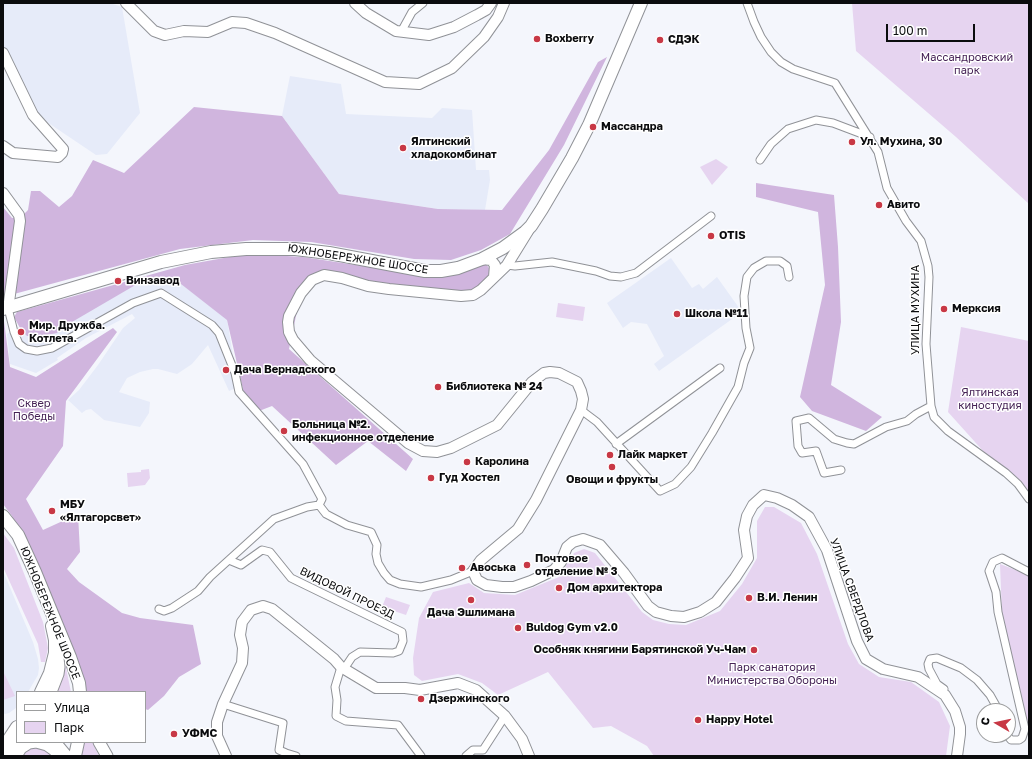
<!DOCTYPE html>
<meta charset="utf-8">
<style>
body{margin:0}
#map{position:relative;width:1032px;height:759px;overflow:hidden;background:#f4f6fc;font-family:"Golos Text",sans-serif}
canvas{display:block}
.frame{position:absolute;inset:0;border:4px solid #0b0c0e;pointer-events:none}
.legend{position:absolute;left:16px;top:691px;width:130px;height:52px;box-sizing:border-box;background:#fff;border:1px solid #9d9e9f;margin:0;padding:5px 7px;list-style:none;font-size:12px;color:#0b0c0e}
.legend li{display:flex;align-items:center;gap:8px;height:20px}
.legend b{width:20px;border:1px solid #9d9e9f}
.north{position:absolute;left:976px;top:703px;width:40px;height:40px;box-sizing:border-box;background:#fff;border:1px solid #9d9e9f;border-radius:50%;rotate:279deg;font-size:11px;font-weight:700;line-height:16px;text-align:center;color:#0b0c0e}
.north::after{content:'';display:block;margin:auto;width:14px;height:18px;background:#c83845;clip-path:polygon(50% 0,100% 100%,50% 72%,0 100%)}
.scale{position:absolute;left:886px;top:24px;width:89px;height:18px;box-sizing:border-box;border:2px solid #0b0c0e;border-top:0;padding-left:5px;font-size:12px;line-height:14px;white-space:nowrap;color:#0b0c0e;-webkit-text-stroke:3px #fff;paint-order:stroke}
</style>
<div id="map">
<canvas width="1032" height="759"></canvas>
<div class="frame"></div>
<ul class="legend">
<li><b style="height:5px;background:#fff"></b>Улица</li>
<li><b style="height:11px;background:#e6d4f0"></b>Парк</li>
</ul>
<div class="north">С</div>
<div class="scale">100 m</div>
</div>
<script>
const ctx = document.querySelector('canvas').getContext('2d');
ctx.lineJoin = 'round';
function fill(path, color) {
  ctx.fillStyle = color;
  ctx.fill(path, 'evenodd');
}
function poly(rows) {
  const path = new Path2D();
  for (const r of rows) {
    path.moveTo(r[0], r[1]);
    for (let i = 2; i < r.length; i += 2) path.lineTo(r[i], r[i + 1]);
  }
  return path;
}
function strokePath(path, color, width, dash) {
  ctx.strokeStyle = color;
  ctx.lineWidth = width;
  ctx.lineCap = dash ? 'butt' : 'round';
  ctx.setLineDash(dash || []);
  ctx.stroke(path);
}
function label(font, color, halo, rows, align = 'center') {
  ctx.font = font + ' "Golos Text",sans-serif';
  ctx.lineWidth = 3;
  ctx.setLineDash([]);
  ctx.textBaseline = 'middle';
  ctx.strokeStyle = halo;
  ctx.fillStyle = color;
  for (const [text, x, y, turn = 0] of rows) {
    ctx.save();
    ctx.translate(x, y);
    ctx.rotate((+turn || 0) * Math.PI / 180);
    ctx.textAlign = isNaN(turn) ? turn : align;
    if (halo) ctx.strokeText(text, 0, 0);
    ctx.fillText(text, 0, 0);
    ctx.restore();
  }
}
fill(poly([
 [3,3,110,3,122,7,140,113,107,154,96,155,41,118,3,49],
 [290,76,341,84,346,114,432,118,442,108,472,110,476,170,489,170,490,180,485,210,438,209,339,194,282,116],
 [671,258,692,288,699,284,703,289,717,277,742,312,659,371,654,364,664,356,647,324,631,322,623,328,607,303],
 [171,276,227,319,238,387,229,391,208,345,192,364,177,374,158,369,153,369,140,372,127,378,119,392,150,402,149,413,140,427,104,420,91,409,86,410,82,413,68,400,79,390,98,365,123,328,135,318,132,314,86,338,57,358,58,360,36,373,10,364,7,334,19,327,27,335,60,328,143,280],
 [3,571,33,642,38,659,39,668,38,675,28,692,17,692,16,708,9,713,5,714,3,713]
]), '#e6ebf9');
fill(poly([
 [852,3,1029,3,1029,204,956,137,856,51],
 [716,159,728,167,712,185,700,167],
 [558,303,585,307,583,321,556,317],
 [961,327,1029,341,1029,502,948,412],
 [149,469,150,478,145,485,128,487,127,473,141,472,141,470],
 [765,507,774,507,801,523,817,554,848,644,859,664,879,677,911,682,939,702,950,726,946,756,654,756,647,746,611,726,593,728,548,672,498,695,482,683,458,674,422,681,414,675,413,658,419,618,433,592,469,583,484,593,515,595,559,577,574,553,584,549,595,553,642,612,653,620,669,624,686,625,720,611,742,584,757,558,757,521],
 [3,533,14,548,43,622,48,648,45,662,41,662,38,644,3,567],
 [1000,564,1029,575,1029,732,1002,616],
 [386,597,410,605,406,615,382,607],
 [62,656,66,668,71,692,54,692],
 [3,671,15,696,3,700],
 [82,742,92,742,99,756,79,756],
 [35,744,56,756,18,756]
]), '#e6d4f0');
fill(poly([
 [607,57,564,145,510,234,481,250,451,260,414,259,311,242,253,240,180,249,3,297,3,207,12,218,22,216,28,210,31,191,40,191,59,207,72,196,93,160,124,173,194,107,282,116,339,194,438,209,502,210,549,150,598,62],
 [756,183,834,195,838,247,841,322,831,385,882,417,866,431,812,411,800,397,825,285,818,212,756,197],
 [271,255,303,257,435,277,447,276,482,265,486,264,489,268,489,274,485,281,470,292,309,276,303,283,289,349,413,459,406,471,368,441,336,465,272,406,259,411,244,394,227,320,172,277,144,280,60,329,57,333,42,336,27,336,20,328,14,317,17,312,185,265,235,256],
 [3,321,4,321,10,367,36,377,113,328,117,332,66,401,63,446,26,499,43,530,78,514,80,552,67,569,79,582,122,613,140,618,193,625,201,664,179,677,164,696,148,710,145,709,145,692,85,692,23,545,12,516,3,504]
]), '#d0b5de');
const street = poly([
 [747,3,754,22,761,37,771,52,781,62,793,69,835,83,878,152,887,188,906,221,921,241,928,266,929,277,926,344,931,406,934,417,948,431,1006,473,1018,484,1029,499],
 [401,32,412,12,423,3],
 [760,160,771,144,788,129,816,120,833,123,870,137],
 [507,265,515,266,552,262,596,271,610,276,621,277,636,273,711,216],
 [9,304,9,312,14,332,19,344,26,349,37,351,52,348,133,303,161,293,212,325,219,333,235,373,239,392,303,464,322,499,319,505],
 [581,410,597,422,660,491,675,484,691,467,712,433,738,387,744,363,750,348,746,328,744,296,747,277,754,268,766,261,780,261,787,266,789,277],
 [616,444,720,368],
 [841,470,824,473,816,451,802,453,798,446,796,421,809,418,834,439,847,443,854,444,886,427,907,421,916,414,931,406],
 [229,560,241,565,262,550,270,552,291,578,402,632,403,641,399,651,393,653,360,652,352,657,344,669],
 [159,609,164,611,172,608,198,591,210,577,274,519,307,507,319,505,326,514,347,525,371,532,377,545,376,554,378,563,384,573,390,580,400,584,421,587,451,580,473,571],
 [341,667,335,687,337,700,336,716,346,721,398,725,421,756],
 [944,689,937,684,929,669,928,664,930,659,937,658,961,668,977,680,990,695,999,711],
 [223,704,283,723,279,750,286,753,296,756],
 [1007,735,1011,740,1019,740,1022,738,1025,729,998,612,996,592,989,571,993,562,1002,558,1029,572],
 [466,756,473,750,483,750,505,716]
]);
const secondary = poly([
 [126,3,154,31,165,35,184,31,208,32,232,22,246,23,275,33,385,82,419,84,452,68,484,37,498,17,504,3],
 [355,3,366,13,396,31,429,35,454,27,477,15,486,10,491,3],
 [3,53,33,115,63,149,62,153,58,157,13,153,3,146],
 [3,193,19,215,20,221,9,302],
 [528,231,507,265,481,290,473,295,461,296,389,289,368,286,342,278,324,275,312,280,301,293,289,316,288,322,289,332,293,340,310,360,408,443,423,451,437,452,451,448,497,425,532,382,544,373,550,372,559,373,577,382,581,391,583,399,581,410,536,500,518,529,481,560,473,571,477,580,486,585,502,587,514,587,531,581,554,570,561,562,567,547,573,542,583,539,600,545,624,573,648,606,656,612,671,616,684,617,700,612,716,602,735,578,748,558,744,530,747,516,753,505,764,495,777,498,792,505,809,517,827,550,857,641,866,659,883,669,918,677,945,695,955,711,960,727,960,734,957,756],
 [482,259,491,260,495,265,494,277],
 [226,756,217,736,217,722,223,704,242,663,243,648,240,635,242,622,251,610,263,606,272,609,334,659,341,667,376,688,405,688,420,690,458,683,476,690,505,716,522,739,529,756]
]);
const primary = poly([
 [51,692,58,674,59,667,57,649],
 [99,742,107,756],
 [7,756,17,741],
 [16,756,21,748,29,743,36,742,47,745,54,750,59,756]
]);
const highway = poly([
 [3,309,161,262,211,252,246,249,295,249,329,253,425,271,441,271,458,268,482,259,503,248,525,232,531,226,542,209,572,158,589,125,641,3],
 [3,516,18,535,35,572,70,657,79,683,80,692],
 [41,692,50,673,55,653,55,640,52,626],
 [53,742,56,744,66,756],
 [3,748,17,727],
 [75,756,78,742]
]);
strokePath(street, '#909297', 9);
strokePath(secondary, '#909297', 12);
strokePath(primary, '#909297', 13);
strokePath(highway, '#909297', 14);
strokePath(street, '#fff', 7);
strokePath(secondary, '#fff', 10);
strokePath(primary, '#fff', 11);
strokePath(highway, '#fff', 12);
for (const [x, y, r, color] of [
 [537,39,4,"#c83845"],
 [660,40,4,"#c83845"],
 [593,127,4,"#c83845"],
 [852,142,4,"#c83845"],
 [403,148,4,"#c83845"],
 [879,205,4,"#c83845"],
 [711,236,4,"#c83845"],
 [118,281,4,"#c83845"],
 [944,309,4,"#c83845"],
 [677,314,4,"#c83845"],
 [21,332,4,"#c83845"],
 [226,370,4,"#c83845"],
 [438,387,4,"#c83845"],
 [284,431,4,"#c83845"],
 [610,455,4,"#c83845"],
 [467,462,4,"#c83845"],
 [612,467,4,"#c83845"],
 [431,478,4,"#c83845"],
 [52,511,4,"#c83845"],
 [527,565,4,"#c83845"],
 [462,568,4,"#c83845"],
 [559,588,4,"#c83845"],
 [749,598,4,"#c83845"],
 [471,600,4,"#c83845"],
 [518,628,4,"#c83845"],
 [754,650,4,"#c83845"],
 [421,699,4,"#c83845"],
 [698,720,4,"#c83845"],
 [174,734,4,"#c83845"]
]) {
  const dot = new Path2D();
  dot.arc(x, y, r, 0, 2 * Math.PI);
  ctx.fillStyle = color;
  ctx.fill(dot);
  strokePath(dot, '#fff', 1.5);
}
label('bold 11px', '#0b0c0e', '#fff', [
 ["Boxberry",545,39],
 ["СДЭК",668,40],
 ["Массандра",601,127],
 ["Ялтинский",411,142],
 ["хладокомбинат",411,155],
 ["Ул. Мухина, 30",860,142],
 ["Авито",887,205],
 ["OTIS",719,236],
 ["Винзавод",126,281],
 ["Мерксия",952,309],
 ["Школа №11",685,314],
 ["Мир. Дружба.",29,326],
 ["Котлета.",29,339],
 ["Дача Вернадского",234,370],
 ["Библиотека № 24",446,387],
 ["Больница №2.",292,425],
 ["инфекционное отделение",292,438],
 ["Лайк маркет",618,455],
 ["Каролина",475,462],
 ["Гуд Хостел",439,478],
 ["Овощи и фрукты",612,480,"center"],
 ["МБУ",60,505],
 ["«Ялтагорсвет»",60,518],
 ["Почтовое",535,559],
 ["отделение № 3",535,572],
 ["Авоська",470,568],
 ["Дом архитектора",567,588],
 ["В.И. Ленин",757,598],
 ["Дача Эшлимана",471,613,"center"],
 ["Buldog Gym v2.0",526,628],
 ["Особняк княгини Барятинской Уч-Чам",746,650,"right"],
 ["Дзержинского",429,699],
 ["Happy Hotel",706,720],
 ["УФМС",182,734]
], 'left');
label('11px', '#462356', '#fff', [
 ["Массандровский",967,58],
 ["парк",967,71],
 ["Ялтинская",990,393],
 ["киностудия",990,406],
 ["Сквер",34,404],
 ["Победы",34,417],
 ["Парк санатория",772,668],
 ["Министерства Обороны",772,681]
]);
label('11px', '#0b0c0e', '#fff', [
 ["ЮЖНОБЕРЕЖНОЕ ШОССЕ",358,259,9],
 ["УЛИЦА МУХИНА",916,310,-90],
 ["УЛИЦА СВЕРДЛОВА",852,590,70],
 ["ВИДОВОЙ ПРОЕЗД",347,593,26],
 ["ЮЖНОБЕРЕЖНОЕ ШОССЕ",50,613,68]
]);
</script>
